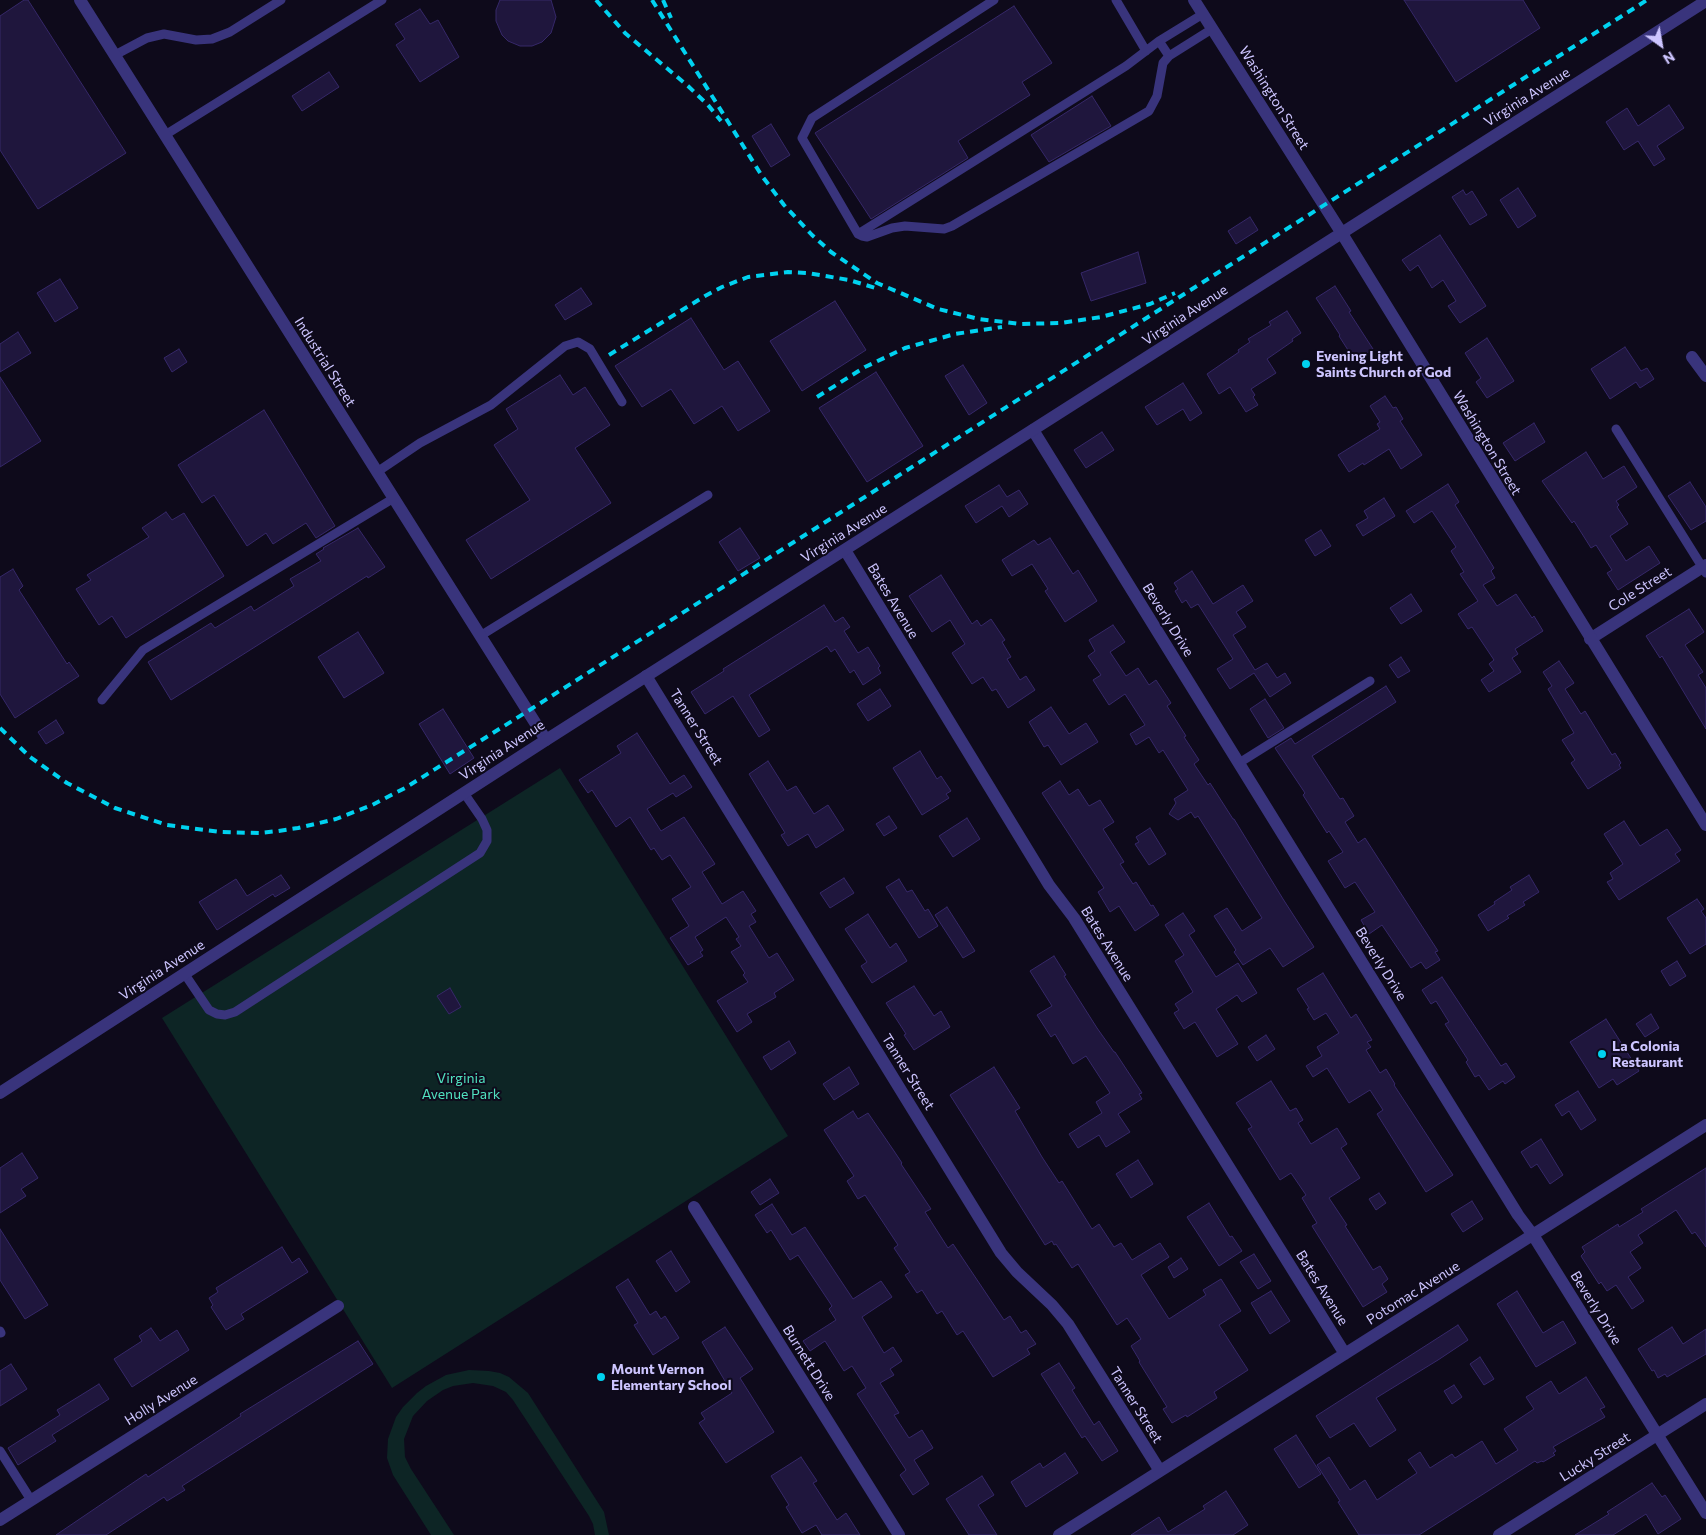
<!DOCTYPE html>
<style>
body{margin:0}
#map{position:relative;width:1706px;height:1535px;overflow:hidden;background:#0e0a1b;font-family:Commissioner,sans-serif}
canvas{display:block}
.north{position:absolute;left:1636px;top:20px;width:50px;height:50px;-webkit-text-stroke:4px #0e0a1b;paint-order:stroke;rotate:148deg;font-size:14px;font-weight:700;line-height:20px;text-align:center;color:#cdc5ff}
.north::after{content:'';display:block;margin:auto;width:18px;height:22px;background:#cdc5ff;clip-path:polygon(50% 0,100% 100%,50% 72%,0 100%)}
</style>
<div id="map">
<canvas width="1706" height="1535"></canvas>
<div class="north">N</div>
</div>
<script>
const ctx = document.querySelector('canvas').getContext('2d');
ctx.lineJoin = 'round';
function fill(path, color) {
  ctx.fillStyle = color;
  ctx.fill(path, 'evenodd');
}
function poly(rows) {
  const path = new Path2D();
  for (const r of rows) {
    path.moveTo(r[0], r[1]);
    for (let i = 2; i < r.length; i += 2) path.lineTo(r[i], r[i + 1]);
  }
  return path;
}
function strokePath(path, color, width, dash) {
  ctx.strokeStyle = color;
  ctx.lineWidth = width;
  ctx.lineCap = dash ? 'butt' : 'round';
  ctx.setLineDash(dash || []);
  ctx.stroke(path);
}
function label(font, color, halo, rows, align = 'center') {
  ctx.font = font + ' Commissioner,sans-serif';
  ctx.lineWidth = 4;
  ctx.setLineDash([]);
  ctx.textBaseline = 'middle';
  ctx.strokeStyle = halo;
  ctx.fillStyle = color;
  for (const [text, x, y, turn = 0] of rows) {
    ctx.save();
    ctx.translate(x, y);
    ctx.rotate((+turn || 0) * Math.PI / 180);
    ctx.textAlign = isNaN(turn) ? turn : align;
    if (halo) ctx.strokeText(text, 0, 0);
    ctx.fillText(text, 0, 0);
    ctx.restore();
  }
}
fill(poly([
 [560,768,788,1136,392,1388,162,1018],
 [469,1370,489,1371,500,1373,509,1377,528,1393,604,1512,609,1535,595,1535,593,1524,589,1516,513,1400,506,1392,493,1386,473,1383,453,1386,443,1390,427,1401,413,1416,404,1439,405,1457,411,1469,454,1535,431,1535,393,1475,387,1458,388,1439,396,1417,403,1407,417,1393,426,1386,446,1375]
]), '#0d2525');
const building = poly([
 [24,0,28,0,126,153,38,209,0,150,0,16,24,0],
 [500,0,551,0,556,17,551,33,542,42,532,46,520,46,508,41,502,35,496,21,496,10,500,0],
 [1404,0,1523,0,1540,28,1456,82,1404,0],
 [1014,6,1052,63,1022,82,1030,95,958,141,968,158,871,219,815,133,1014,6],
 [420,9,430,24,438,20,459,57,420,82,396,45,405,39,395,24,420,9],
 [329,72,339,87,302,111,292,96,329,72],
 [1092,96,1111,126,1049,162,1031,135,1092,96],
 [1669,105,1684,128,1657,146,1665,159,1654,166,1638,141,1624,150,1606,122,1627,108,1638,126,1669,105],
 [771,124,790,155,771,167,752,136,771,124],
 [1518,188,1536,216,1518,228,1500,200,1518,188],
 [1463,190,1466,195,1472,191,1487,215,1470,225,1452,197,1463,190],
 [1250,217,1258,230,1236,244,1228,231,1250,217],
 [1440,235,1486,306,1460,323,1448,306,1456,301,1443,280,1432,288,1418,265,1410,271,1402,260,1440,235],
 [1138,252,1146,283,1091,301,1081,273,1138,252],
 [60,279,78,308,55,322,37,293,60,279],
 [1335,286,1351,311,1349,312,1373,349,1355,361,1339,336,1340,335,1316,298,1335,286],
 [581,288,592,304,565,320,555,305,581,288],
 [835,301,866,350,802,391,770,341,835,301],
 [1287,311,1301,333,1292,339,1293,341,1267,359,1276,373,1251,389,1255,395,1253,397,1258,405,1246,412,1230,387,1219,394,1207,374,1239,352,1238,350,1250,342,1248,339,1271,325,1269,322,1287,311],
 [691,318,724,370,738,361,770,411,738,431,722,406,694,424,671,389,642,407,615,366,691,318],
 [18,332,31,353,0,372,0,344,18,332],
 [1487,338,1514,381,1487,398,1476,382,1481,378,1465,353,1487,338],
 [1625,347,1641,371,1647,368,1654,379,1640,388,1636,382,1610,399,1591,369,1625,347],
 [179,349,187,362,172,372,164,358,179,349],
 [963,365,987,403,969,415,945,376,963,365],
 [876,372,923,446,867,482,819,408,876,372],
 [560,375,573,395,585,387,610,425,575,448,611,503,491,579,466,540,530,500,494,445,518,429,506,409,560,375],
 [0,377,41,441,0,467,0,377],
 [1183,383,1202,413,1190,421,1183,409,1157,425,1145,407,1183,383],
 [1385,396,1393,408,1396,407,1403,419,1400,421,1422,455,1401,469,1389,449,1364,465,1363,463,1349,472,1338,455,1380,429,1377,424,1380,422,1370,406,1385,396],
 [264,410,335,526,316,538,306,523,273,544,266,533,247,546,214,495,202,503,178,465,264,410],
 [1534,423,1545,442,1515,461,1503,443,1534,423],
 [1102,432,1114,450,1086,468,1074,450,1102,432],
 [1586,452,1603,479,1624,466,1637,487,1616,501,1619,505,1617,507,1628,524,1610,536,1626,561,1649,546,1660,563,1618,590,1607,573,1612,570,1596,545,1591,548,1574,521,1572,523,1542,481,1586,452],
 [1690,482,1706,507,1706,521,1691,530,1668,496,1690,482],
 [1448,484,1459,502,1455,505,1494,568,1491,571,1495,578,1483,585,1497,606,1516,594,1532,618,1534,616,1543,631,1515,649,1518,654,1512,658,1521,672,1489,692,1481,680,1494,671,1489,664,1494,660,1472,627,1468,629,1458,614,1478,601,1460,574,1464,572,1451,551,1456,547,1432,511,1414,523,1406,511,1448,484],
 [999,485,1007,497,1019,490,1028,504,1009,517,1002,506,976,523,965,506,999,485],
 [1384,498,1395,516,1363,536,1356,525,1368,518,1364,511,1384,498],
 [166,512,172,520,184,513,224,576,126,638,112,616,99,625,76,589,91,580,87,575,149,537,142,528,166,512],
 [358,528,385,567,368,578,367,576,171,700,148,662,211,623,215,628,251,606,254,611,294,586,290,579,321,561,316,554,324,549,323,548,358,528],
 [740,528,760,558,738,571,719,542,740,528],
 [1321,530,1331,546,1315,556,1305,540,1321,530],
 [1050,538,1073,574,1078,570,1097,601,1065,622,1045,591,1048,589,1032,564,1012,576,1002,560,1034,540,1038,545,1050,538],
 [13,569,23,586,19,590,67,664,69,662,79,676,15,718,0,694,0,577,13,569],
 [1192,571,1213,604,1243,585,1253,601,1236,612,1246,627,1233,635,1255,670,1267,663,1277,678,1285,673,1291,683,1270,697,1254,673,1230,689,1217,669,1233,659,1198,604,1191,608,1186,600,1182,603,1175,591,1178,589,1174,583,1192,571],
 [941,575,972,624,977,620,981,626,991,619,1005,640,1002,642,1011,657,1007,659,1020,680,1026,676,1035,690,1008,708,996,689,992,691,983,677,972,684,952,653,965,644,950,620,932,632,909,596,941,575],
 [1411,594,1422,611,1401,624,1390,608,1411,594],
 [824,605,835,622,843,617,850,627,844,631,858,653,868,647,880,666,878,668,881,673,863,685,854,670,850,673,835,649,831,652,827,646,749,695,770,730,759,737,733,696,705,714,691,692,724,671,723,669,824,605],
 [1689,609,1704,632,1685,645,1703,672,1698,675,1706,688,1706,729,1662,656,1660,658,1646,636,1689,609],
 [1113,625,1125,642,1110,652,1126,676,1138,668,1149,685,1156,680,1171,703,1167,706,1186,736,1184,737,1199,760,1194,764,1208,785,1210,783,1233,819,1234,819,1283,899,1314,947,1283,967,1270,948,1243,965,1234,952,1236,950,1214,916,1227,908,1242,931,1262,918,1198,816,1195,818,1191,812,1178,820,1169,814,1176,803,1174,799,1188,790,1163,750,1159,753,1149,737,1136,745,1130,734,1145,725,1125,694,1109,705,1093,680,1101,675,1088,656,1095,651,1089,640,1113,625],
 [358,632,384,673,344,698,318,657,358,632],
 [1401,657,1410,671,1398,678,1389,665,1401,657],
 [1559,661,1574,683,1565,689,1581,714,1585,711,1612,755,1615,753,1621,763,1619,765,1621,768,1588,789,1571,763,1575,760,1562,740,1574,733,1548,689,1552,686,1543,672,1559,661],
 [1386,686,1396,702,1312,756,1340,799,1343,798,1354,816,1345,822,1358,843,1365,838,1438,951,1435,952,1440,960,1426,969,1421,962,1411,968,1382,925,1369,934,1361,920,1375,912,1355,882,1345,888,1328,861,1343,852,1329,831,1327,833,1303,795,1305,793,1275,748,1291,738,1295,744,1386,686],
 [880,689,891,706,868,721,857,704,880,689],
 [1265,699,1284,728,1268,738,1250,709,1265,699],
 [1051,707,1069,734,1086,723,1098,742,1061,765,1048,745,1044,747,1029,722,1051,707],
 [443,709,474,758,450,774,419,724,443,709],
 [56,720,64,733,46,744,38,732,56,720],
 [637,733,670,784,684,775,692,787,676,797,673,793,647,809,661,831,684,817,715,864,702,872,722,904,743,891,756,911,751,914,756,922,749,926,769,958,777,953,794,980,774,993,776,997,747,1014,752,1022,737,1032,717,1001,748,982,743,975,745,973,731,952,741,946,736,939,739,937,726,917,695,937,703,950,700,952,703,956,688,965,670,938,689,926,672,899,691,887,670,855,662,860,654,848,651,850,630,817,616,827,592,790,588,793,579,780,621,753,617,746,637,733],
 [920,751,937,779,941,776,951,791,946,794,949,798,922,815,893,768,920,751],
 [768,761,787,791,796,786,814,814,828,805,844,830,816,848,808,834,788,846,781,835,785,833,749,774,768,761],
 [1060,781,1069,795,1078,789,1089,806,1100,800,1114,822,1103,829,1124,862,1120,864,1133,884,1136,882,1151,906,1153,905,1159,915,1135,931,1119,906,1110,912,1098,892,1104,888,1042,793,1060,781],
 [889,816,897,828,884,836,876,824,889,816],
 [967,818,980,839,953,857,939,836,967,818],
 [1624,821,1640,846,1667,829,1681,850,1675,854,1680,861,1619,900,1607,882,1613,879,1610,873,1623,864,1604,834,1624,821],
 [1150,828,1166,854,1149,865,1135,844,1139,842,1136,837,1150,828],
 [281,875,290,888,275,897,273,894,217,930,199,902,236,879,247,896,281,875],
 [1529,875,1539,892,1523,902,1525,905,1507,916,1509,918,1488,931,1478,915,1495,904,1494,902,1512,890,1510,887,1529,875],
 [844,878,854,893,830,908,820,893,844,878],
 [899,879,907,892,912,890,925,911,928,909,938,926,919,938,886,887,899,879],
 [1697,899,1704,909,1701,911,1706,918,1706,944,1690,954,1667,918,1697,899],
 [947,907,975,951,963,958,935,915,947,907],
 [1183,913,1195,931,1189,935,1216,977,1238,963,1257,993,1242,1002,1237,995,1216,1009,1238,1044,1217,1057,1195,1022,1184,1029,1174,1013,1179,1010,1175,1004,1193,992,1175,961,1184,955,1165,925,1183,913],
 [868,914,890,948,896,943,907,961,872,983,861,966,867,962,845,929,868,914],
 [1054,956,1066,975,1064,976,1097,1028,1114,1052,1115,1052,1142,1093,1139,1094,1142,1099,1118,1114,1130,1132,1106,1147,1099,1135,1078,1148,1069,1134,1102,1113,1096,1102,1110,1093,1086,1056,1073,1064,1055,1034,1051,1037,1037,1015,1052,1006,1030,971,1054,956],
 [1677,961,1686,976,1670,986,1661,971,1677,961],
 [1323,973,1351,1018,1356,1014,1372,1040,1367,1042,1371,1047,1366,1050,1380,1073,1386,1069,1395,1084,1394,1085,1453,1175,1426,1192,1377,1114,1383,1110,1370,1090,1349,1103,1327,1068,1313,1077,1306,1066,1322,1056,1317,1047,1339,1033,1326,1013,1314,1020,1307,1009,1309,1008,1297,989,1323,973],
 [1442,977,1501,1066,1506,1063,1515,1077,1505,1084,1503,1081,1489,1090,1479,1075,1475,1077,1466,1062,1468,1060,1445,1024,1449,1022,1436,1001,1431,1004,1422,990,1442,977],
 [914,986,934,1016,941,1011,950,1027,914,1050,904,1035,906,1034,886,1003,914,986],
 [450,988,461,1007,449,1014,437,996,450,988],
 [1651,1014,1659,1028,1645,1037,1636,1024,1651,1014],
 [1606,1019,1639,1071,1617,1085,1613,1079,1599,1088,1570,1042,1606,1019],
 [1266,1035,1275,1049,1257,1061,1248,1047,1266,1035],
 [789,1041,796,1053,771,1070,763,1057,789,1041],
 [849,1067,859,1084,834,1100,823,1084,849,1067],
 [994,1067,1020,1108,1015,1111,1042,1157,1059,1183,1062,1181,1092,1229,1099,1224,1114,1247,1121,1243,1132,1260,1160,1243,1169,1257,1141,1275,1169,1319,1206,1295,1203,1290,1221,1279,1241,1311,1219,1325,1248,1370,1214,1392,1217,1398,1187,1417,1186,1415,1172,1423,1163,1409,1167,1407,1139,1362,1140,1361,1131,1346,1141,1339,1127,1318,1117,1325,1078,1264,1072,1268,1056,1244,1054,1245,1052,1241,1045,1245,950,1095,994,1067],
 [1271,1081,1290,1111,1296,1108,1303,1120,1298,1123,1311,1144,1337,1128,1347,1144,1341,1148,1360,1178,1329,1198,1347,1225,1345,1226,1373,1270,1380,1266,1388,1279,1382,1284,1387,1292,1363,1307,1312,1226,1317,1223,1302,1198,1306,1195,1291,1173,1280,1180,1248,1129,1252,1127,1236,1103,1271,1081],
 [1578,1091,1596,1120,1581,1130,1569,1111,1562,1116,1555,1105,1578,1091],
 [853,1111,858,1119,868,1113,894,1151,902,1163,901,1164,931,1209,925,1212,948,1248,953,1244,1004,1320,1010,1316,1021,1333,1026,1330,1036,1344,1027,1349,1030,1354,993,1377,963,1331,957,1335,942,1311,937,1314,922,1290,917,1293,905,1275,910,1272,894,1248,898,1245,865,1195,858,1199,847,1181,854,1176,824,1130,853,1111],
 [1541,1139,1563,1175,1550,1184,1537,1164,1531,1168,1521,1152,1541,1139],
 [22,1153,38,1178,21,1189,26,1196,0,1213,0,1168,22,1153],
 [1138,1160,1153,1184,1131,1198,1116,1174,1138,1160],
 [1706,1168,1706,1247,1695,1232,1692,1234,1676,1210,1638,1235,1643,1243,1630,1252,1641,1268,1628,1277,1644,1301,1632,1309,1616,1285,1607,1291,1601,1282,1599,1284,1581,1256,1585,1252,1582,1247,1618,1224,1619,1227,1643,1212,1641,1209,1706,1168],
 [770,1179,779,1193,760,1205,751,1192,770,1179],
 [1379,1193,1386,1203,1376,1210,1369,1199,1379,1193],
 [1472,1201,1483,1219,1463,1232,1451,1214,1472,1201],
 [1209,1203,1230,1237,1232,1236,1242,1251,1219,1266,1187,1217,1209,1203],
 [772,1204,792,1235,805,1227,853,1299,881,1281,892,1297,862,1317,884,1353,893,1347,902,1361,890,1369,894,1375,880,1383,899,1413,894,1415,909,1438,922,1430,933,1448,914,1460,929,1484,913,1495,900,1475,906,1470,857,1394,866,1388,852,1366,844,1371,825,1341,810,1351,803,1341,836,1320,829,1309,832,1306,798,1255,790,1260,771,1230,767,1233,755,1215,772,1204],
 [0,1229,48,1305,25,1319,0,1280,0,1229],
 [282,1247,292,1263,299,1258,308,1272,241,1314,244,1319,226,1330,211,1307,213,1305,209,1298,218,1292,216,1288,282,1247],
 [671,1251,690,1282,676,1292,656,1261,671,1251],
 [1254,1254,1271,1281,1258,1289,1240,1262,1254,1254],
 [1181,1258,1188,1269,1174,1278,1168,1267,1181,1258],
 [628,1279,650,1315,656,1311,661,1319,665,1316,679,1338,653,1355,634,1325,638,1323,616,1287,628,1279],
 [1271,1291,1290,1321,1270,1334,1251,1303,1271,1291],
 [1517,1291,1543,1333,1563,1321,1576,1343,1536,1367,1497,1304,1517,1291],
 [1458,1325,1468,1340,1438,1360,1376,1398,1396,1430,1370,1447,1354,1423,1330,1438,1316,1416,1458,1325],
 [725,1327,753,1369,740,1378,774,1432,726,1463,699,1423,705,1419,701,1413,732,1393,702,1342,725,1327],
 [1672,1327,1683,1344,1706,1329,1706,1354,1667,1377,1665,1374,1658,1378,1654,1370,1652,1371,1638,1349,1672,1327],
 [151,1328,160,1341,177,1330,189,1350,132,1387,114,1359,142,1341,139,1336,151,1328],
 [358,1341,373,1364,182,1486,185,1490,167,1501,164,1497,106,1535,56,1535,146,1474,148,1477,241,1416,240,1414,358,1341],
 [1480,1357,1494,1379,1484,1385,1470,1364,1480,1357],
 [1059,1363,1075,1388,1072,1390,1094,1425,1099,1421,1118,1451,1102,1461,1085,1436,1082,1438,1041,1374,1059,1363],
 [11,1364,27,1389,0,1406,0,1371,11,1364],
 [1586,1377,1605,1407,1600,1409,1605,1417,1553,1447,1556,1451,1553,1453,1555,1455,1543,1462,1542,1461,1537,1463,1535,1461,1419,1535,1359,1535,1338,1502,1340,1501,1317,1465,1329,1457,1350,1490,1365,1480,1377,1500,1417,1473,1408,1460,1420,1452,1430,1468,1452,1454,1455,1458,1482,1441,1496,1464,1518,1450,1504,1429,1534,1409,1526,1397,1551,1381,1559,1394,1586,1377],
 [99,1384,109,1399,52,1435,56,1441,18,1465,8,1448,60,1415,57,1410,99,1384],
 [1454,1385,1462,1397,1452,1404,1444,1391,1454,1385],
 [1296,1435,1321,1474,1299,1488,1274,1449,1296,1435],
 [1065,1453,1078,1473,1026,1507,1011,1482,1040,1463,1043,1468,1065,1453],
 [801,1457,817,1481,813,1483,837,1520,846,1513,860,1535,822,1535,816,1525,802,1533,786,1507,789,1505,771,1476,801,1457],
 [982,1476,994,1495,978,1505,997,1535,969,1535,946,1499,982,1476],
 [1652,1483,1662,1497,1665,1495,1681,1519,1658,1534,1646,1514,1613,1535,1575,1535,1609,1514,1607,1512,1652,1483],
 [1226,1491,1248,1525,1233,1535,1131,1535,1159,1517,1168,1532,1205,1509,1203,1506,1226,1491]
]);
fill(building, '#1f163d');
strokePath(building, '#362869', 1);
strokePath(poly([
 [994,0,812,118,802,138,858,234,862,236,867,237,892,228,905,226,944,229,952,226,1149,111,1157,96,1163,63,1169,56,1159,41],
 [1116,0,1146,51],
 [115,55,147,38,164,34,196,40,212,39,230,32,281,0],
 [1169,56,1212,29],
 [165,135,382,0],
 [858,234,1126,66,1159,41,1203,14],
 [1616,429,1706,573],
 [377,472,420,443,491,405,565,346,578,342,590,349,622,402],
 [480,636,708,495],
 [102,700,143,650,394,498],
 [1239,763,1370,681],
 [184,973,209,1010,217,1014,225,1015,235,1012,480,853,487,841,487,830,482,819,464,793],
 [0,1331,1,1333],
 [0,1451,31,1500]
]), '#39347c', 9);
strokePath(poly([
 [80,0,546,740],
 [1692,357,1706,376],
 [1033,430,1518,1215,1533,1235,1706,1513],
 [845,550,1049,885,1074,918,1345,1354],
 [1590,639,1706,565],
 [646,676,1001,1253,1017,1272,1052,1305,1068,1324,1160,1471],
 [694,1207,899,1535],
 [0,1520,338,1306],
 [1059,1535,1706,1125],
 [1499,1535,1706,1404]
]), '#39347c', 12);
strokePath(poly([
 [1194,0,1341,232,1706,825],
 [0,1093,546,740,1706,1]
]), '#39347c', 12);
strokePath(poly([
 [596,0,625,33,688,86,708,105,721,121],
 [652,0,762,176,784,205,812,235,831,252,877,283,938,309,979,319,1020,324,1061,323,1101,317,1150,304,1175,293],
 [663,0,671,18],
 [609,355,705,296,722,287,748,277,788,272,808,273,849,280,879,289],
 [817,397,865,367,905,348,955,334,1002,327],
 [0,728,30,757,67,783,115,808,167,825,220,832,259,833,278,831,298,828,336,819,372,805,405,788,528,711,1647,0]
]), '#00d2f0', 4, [8, 6]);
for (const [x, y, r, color] of [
 [1306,364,5,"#00d2f0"],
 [1602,1054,5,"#00d2f0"],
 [601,1377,5,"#00d2f0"]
]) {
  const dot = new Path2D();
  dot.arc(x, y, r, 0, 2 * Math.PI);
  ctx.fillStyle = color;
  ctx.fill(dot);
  strokePath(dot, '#0e0a1b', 2);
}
label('14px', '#cdc5ff', '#0e0a1b', [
 ["Virginia Avenue",1527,97,-32],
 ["Washington Street",1274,98,58],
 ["Virginia Avenue",1185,315,-33],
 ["Industrial Street",325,362,58],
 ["Washington Street",1487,443,59],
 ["Virginia Avenue",844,533,-32],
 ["Cole Street",1640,589,-32],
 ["Bates Avenue",893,601,59],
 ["Beverly Drive",1168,620,58],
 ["Tanner Street",696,727,58],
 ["Virginia Avenue",502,750,-33],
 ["Bates Avenue",1107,944,58],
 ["Beverly Drive",1381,964,58],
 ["Virginia Avenue",162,970,-33],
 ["Tanner Street",908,1072,58],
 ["Bates Avenue",1322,1288,58],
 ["Potomac Avenue",1413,1293,-32],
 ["Beverly Drive",1596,1308,58],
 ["Burnett Drive",809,1363,58],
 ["Holly Avenue",161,1400,-32],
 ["Tanner Street",1136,1405,58],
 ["Lucky Street",1595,1457,-32]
]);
label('bold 14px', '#cdc5ff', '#0e0a1b', [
 ["Evening Light",1316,356],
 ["Saints Church of God",1316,372],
 ["La Colonia",1612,1046],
 ["Restaurant",1612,1062],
 ["Mount Vernon",611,1369],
 ["Elementary School",611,1385]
], 'left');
label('14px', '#50e0bf', '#0e0a1b', [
 ["Virginia",461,1078],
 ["Avenue Park",461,1094]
]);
</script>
